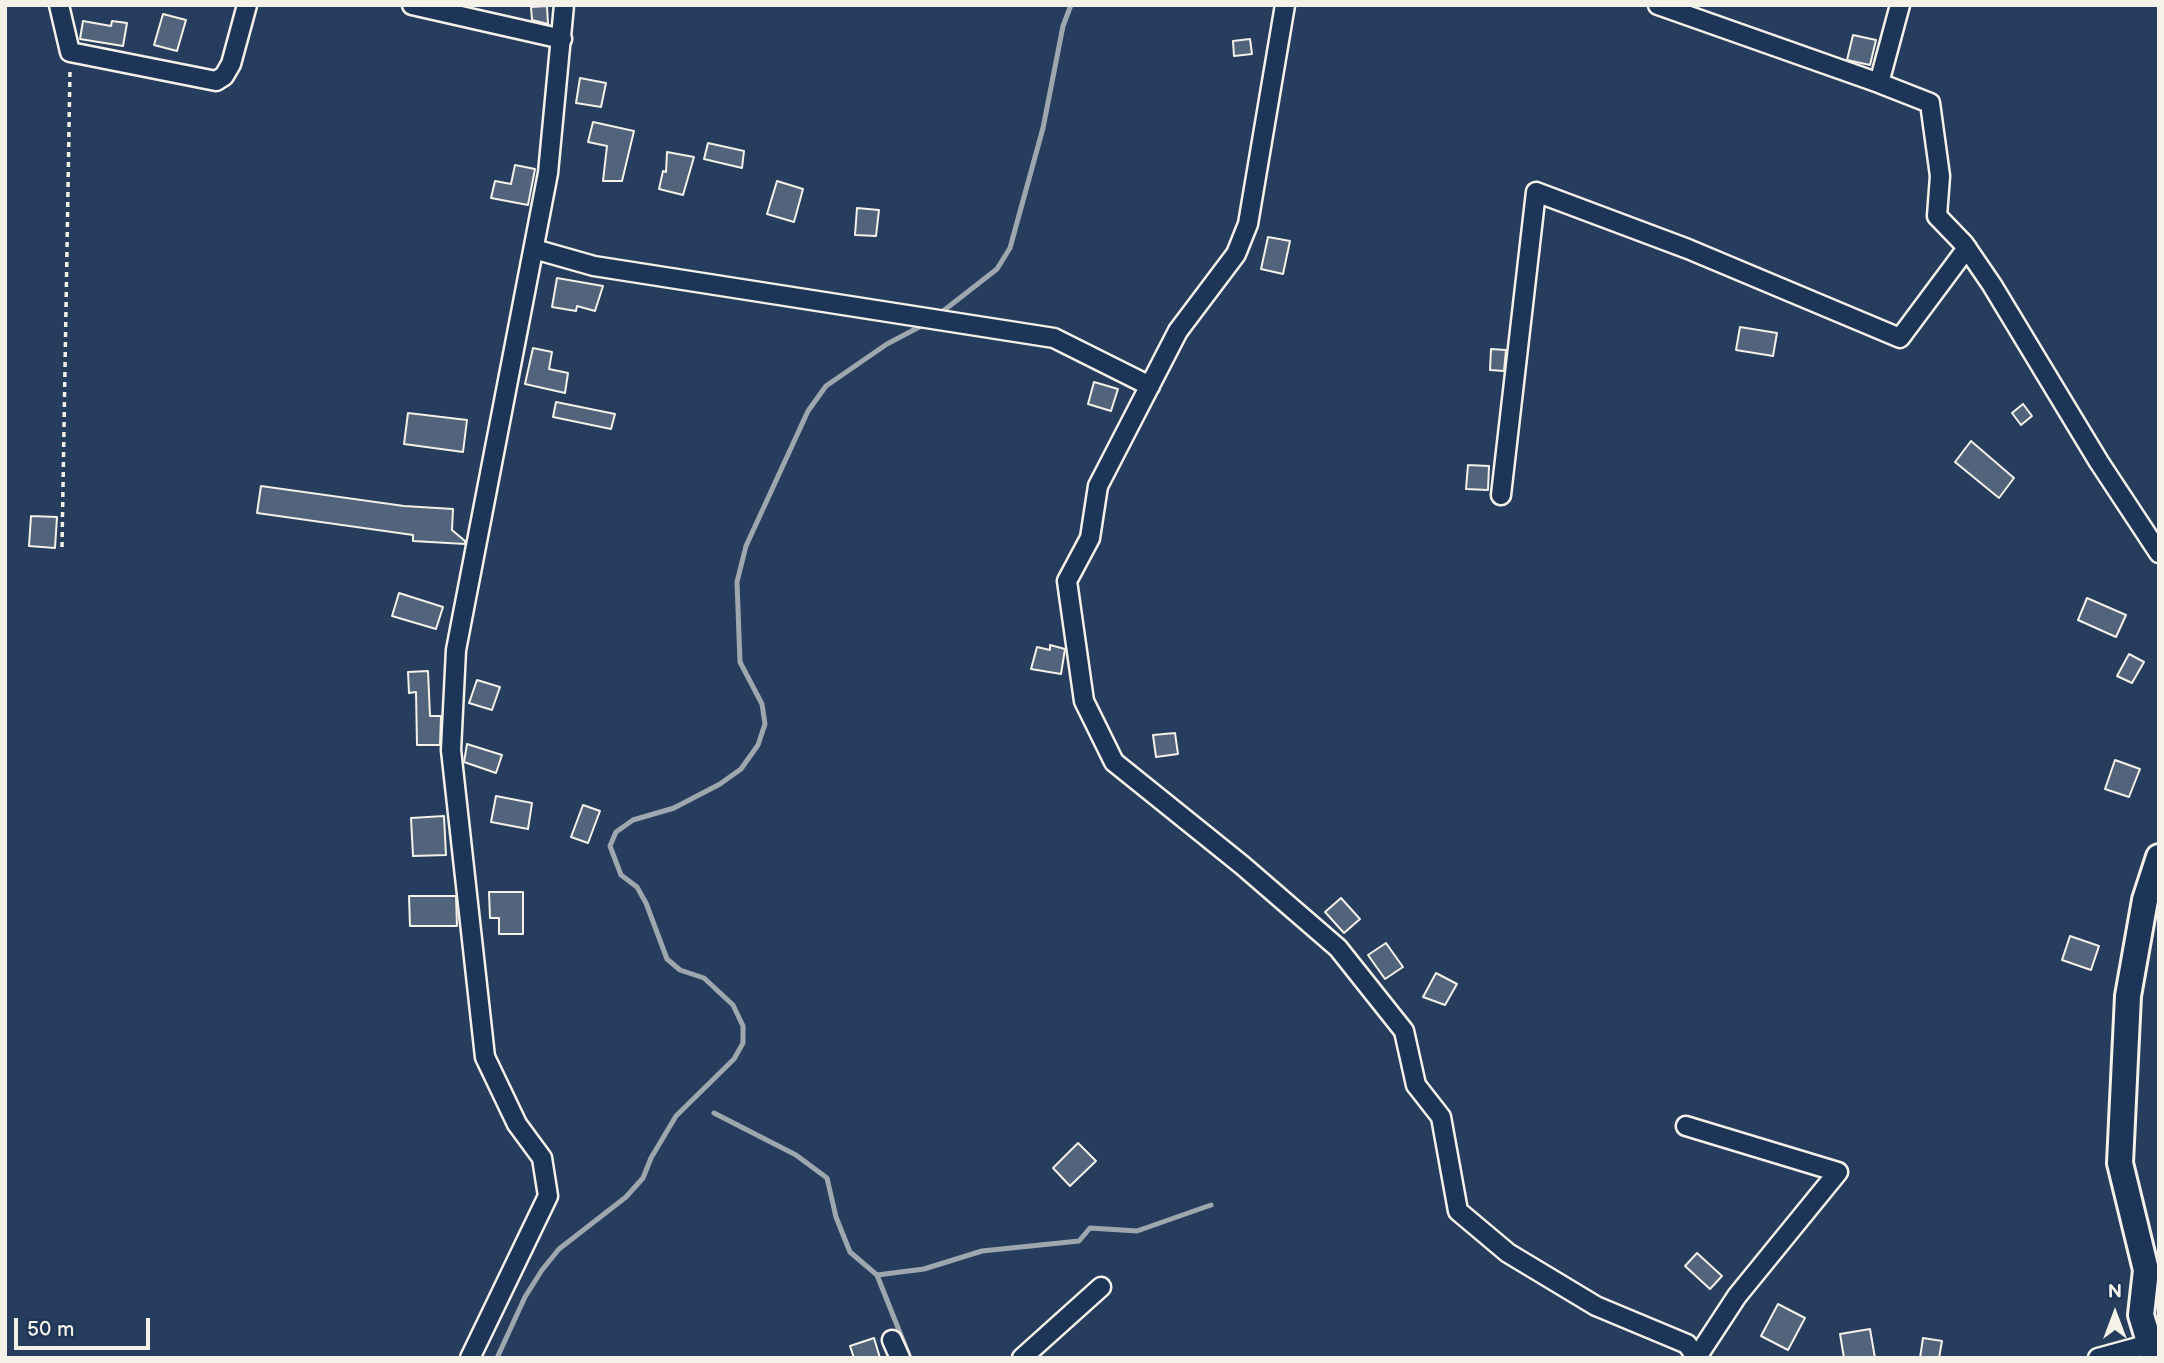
<!DOCTYPE html>
<style>
body{margin:0}
#map{position:relative;width:2164px;height:1363px;overflow:hidden;background:#263d5d;font-family:"Balsamiq Sans",sans-serif}
canvas{display:block}
.frame{position:absolute;inset:0;border:7px solid #f4f1e8;pointer-events:none}
.north{position:absolute;left:2080px;top:1279px;width:70px;height:70px;-webkit-text-stroke:5px #1d3557;paint-order:stroke;rotate:0deg;font-size:19px;font-weight:700;line-height:28px;text-align:center;color:#f4f1e8}
.north::after{content:'';display:block;margin:auto;width:24px;height:32px;background:#f4f1e8;clip-path:polygon(50% 0,100% 100%,50% 72%,0 100%)}
.scale{position:absolute;left:14px;top:1318px;width:136px;height:32px;box-sizing:border-box;border:4px solid #f4f1e8;border-top:0;padding-left:9px;font-size:21px;line-height:24px;white-space:nowrap;color:#f4f1e8;-webkit-text-stroke:5px #1d3557;paint-order:stroke}
</style>
<div id="map">
<canvas width="2164" height="1363"></canvas>
<div class="frame"></div>
<div class="north">N</div>
<div class="scale">50 m</div>
</div>
<script>
const ctx = document.querySelector('canvas').getContext('2d');
ctx.lineJoin = 'round';
function poly(rows) {
  const path = new Path2D();
  for (const r of rows) {
    path.moveTo(r[0], r[1]);
    for (let i = 2; i < r.length; i += 2) path.lineTo(r[i], r[i + 1]);
  }
  return path;
}
function strokePath(path, color, width, dash) {
  ctx.strokeStyle = color;
  ctx.lineWidth = width;
  ctx.lineCap = dash ? 'butt' : 'round';
  ctx.setLineDash(dash || []);
  ctx.stroke(path);
}
function fill(path, color) {
  ctx.fillStyle = color;
  ctx.fill(path, 'evenodd');
}
strokePath(poly([
 [938,315,997,269,1010,248,1043,128,1063,26,1071,5],
 [714,1113,796,1155,827,1178,836,1217,850,1252,877,1275,924,1269,982,1251,1079,1241,1090,1228,1137,1231,1211,1205],
 [877,1275,910,1358],
 [497,1358,525,1297,542,1270,559,1249,626,1197,643,1178,651,1158,676,1116,734,1059,743,1043,743,1026,733,1005,704,978,680,970,667,959,646,903,637,887,621,875,610,846,616,832,633,820,674,808,720,784,741,769,758,745,765,724,762,704,740,662,737,582,746,546,808,411,826,386,887,344,927,323]
]), '#9fa7ae', 5);
const building = poly([
 [547,6,548,24,532,20,531,7,547,6],
 [163,14,186,20,177,51,154,45,163,14],
 [83,21,111,26,112,21,127,23,123,46,80,39,83,21],
 [1853,35,1876,40,1870,65,1847,60,1853,35],
 [1250,39,1252,54,1234,56,1233,41,1250,39],
 [580,78,606,83,601,107,576,103,580,78],
 [593,122,634,131,622,181,603,181,607,146,588,142,593,122],
 [708,143,744,151,742,168,704,159,708,143],
 [667,152,694,157,683,195,659,189,663,171,666,172,667,152],
 [515,165,535,169,528,205,491,198,495,181,511,184,515,165],
 [777,181,803,189,794,222,767,214,777,181],
 [857,208,879,210,876,236,855,235,857,208],
 [1268,237,1290,241,1283,274,1261,269,1268,237],
 [557,278,603,286,595,311,577,306,576,311,552,307,557,278],
 [1740,327,1777,333,1773,356,1736,350,1740,327],
 [533,348,552,352,549,369,568,373,565,393,525,384,533,348],
 [1491,349,1506,350,1504,371,1490,370,1491,349],
 [1094,382,1118,389,1111,411,1088,404,1094,382],
 [556,402,615,414,611,429,553,417,556,402],
 [2023,404,2032,416,2021,425,2012,413,2023,404],
 [408,413,467,420,463,452,404,444,408,413],
 [1971,441,2014,478,1999,498,1955,462,1971,441],
 [1468,465,1489,466,1488,490,1466,489,1468,465],
 [261,486,404,506,453,509,452,530,465,541,465,544,413,541,413,535,257,513,261,486],
 [31,516,57,517,55,548,29,546,31,516],
 [399,593,443,607,436,629,392,616,399,593],
 [2087,598,2126,615,2116,637,2078,620,2087,598],
 [1050,645,1065,649,1061,674,1031,669,1037,647,1050,650,1050,645],
 [2129,654,2144,662,2132,683,2117,676,2129,654],
 [428,671,430,716,441,716,440,745,417,745,416,692,409,693,408,672,428,671],
 [477,680,500,687,492,710,469,703,477,680],
 [1175,733,1178,754,1156,757,1153,735,1175,733],
 [467,744,502,755,496,773,464,762,467,744],
 [2115,760,2140,769,2129,797,2105,789,2115,760],
 [496,796,532,803,528,829,491,822,496,796],
 [583,805,600,811,588,843,571,837,583,805],
 [444,816,446,855,413,856,411,818,444,816],
 [489,892,523,892,523,934,499,934,499,918,490,918,489,892],
 [409,896,456,896,457,926,410,926,409,896],
 [1341,898,1360,919,1344,933,1325,912,1341,898],
 [2070,936,2099,946,2091,970,2062,960,2070,936],
 [1386,943,1403,967,1385,979,1368,955,1386,943],
 [1436,973,1457,984,1445,1005,1423,997,1436,973],
 [1078,1143,1096,1161,1070,1186,1053,1168,1078,1143],
 [1697,1253,1722,1276,1710,1289,1685,1266,1697,1253],
 [1778,1304,1805,1318,1788,1350,1761,1336,1778,1304],
 [1870,1329,1875,1358,1844,1358,1840,1334,1870,1329],
 [874,1338,880,1358,854,1358,850,1346,874,1338],
 [1923,1338,1942,1341,1939,1358,1920,1358,1923,1338]
]);
fill(building, '#52647b');
strokePath(building, '#f4f1e8', 2);
const street = poly([
 [59,5,70,52,216,81,224,76,231,64,247,5],
 [412,5,562,39],
 [1285,5,1248,224,1236,254,1178,331,1098,486,1090,538,1067,581,1084,701,1114,762,1242,865,1338,948,1404,1031,1416,1085,1441,1117,1458,1211,1508,1253,1596,1306,1687,1344,1697,1358],
 [1658,5,1879,83,1900,5],
 [1879,83,1930,103,1940,176,1937,216,1964,244,1992,285,2099,462,2159,553],
 [534,249,594,266,1054,338,1150,386],
 [1501,495,1536,192,1688,249,1900,338,1967,248],
 [1686,1126,1838,1172,1737,1296,1697,1357],
 [892,1340,900,1358],
 [470,1358,548,1196,542,1158,517,1124,485,1057,451,750,456,650,548,173,564,5],
 [1022,1358,1101,1287],
 [2098,1358,2149,1344,2159,1337]
]);
const secondary = poly([
 [2154,1358,2141,1315,2146,1270,2120,1163,2128,996,2145,900,2159,857]
]);
strokePath(street, '#f4f1e8', 23);
strokePath(secondary, '#f4f1e8', 30);
strokePath(poly([
 [62,547,70,70]
]), '#f4f1e8', 3.5, [5, 5]);
strokePath(street, '#1d3557', 18);
strokePath(secondary, '#1d3557', 24);
</script>
